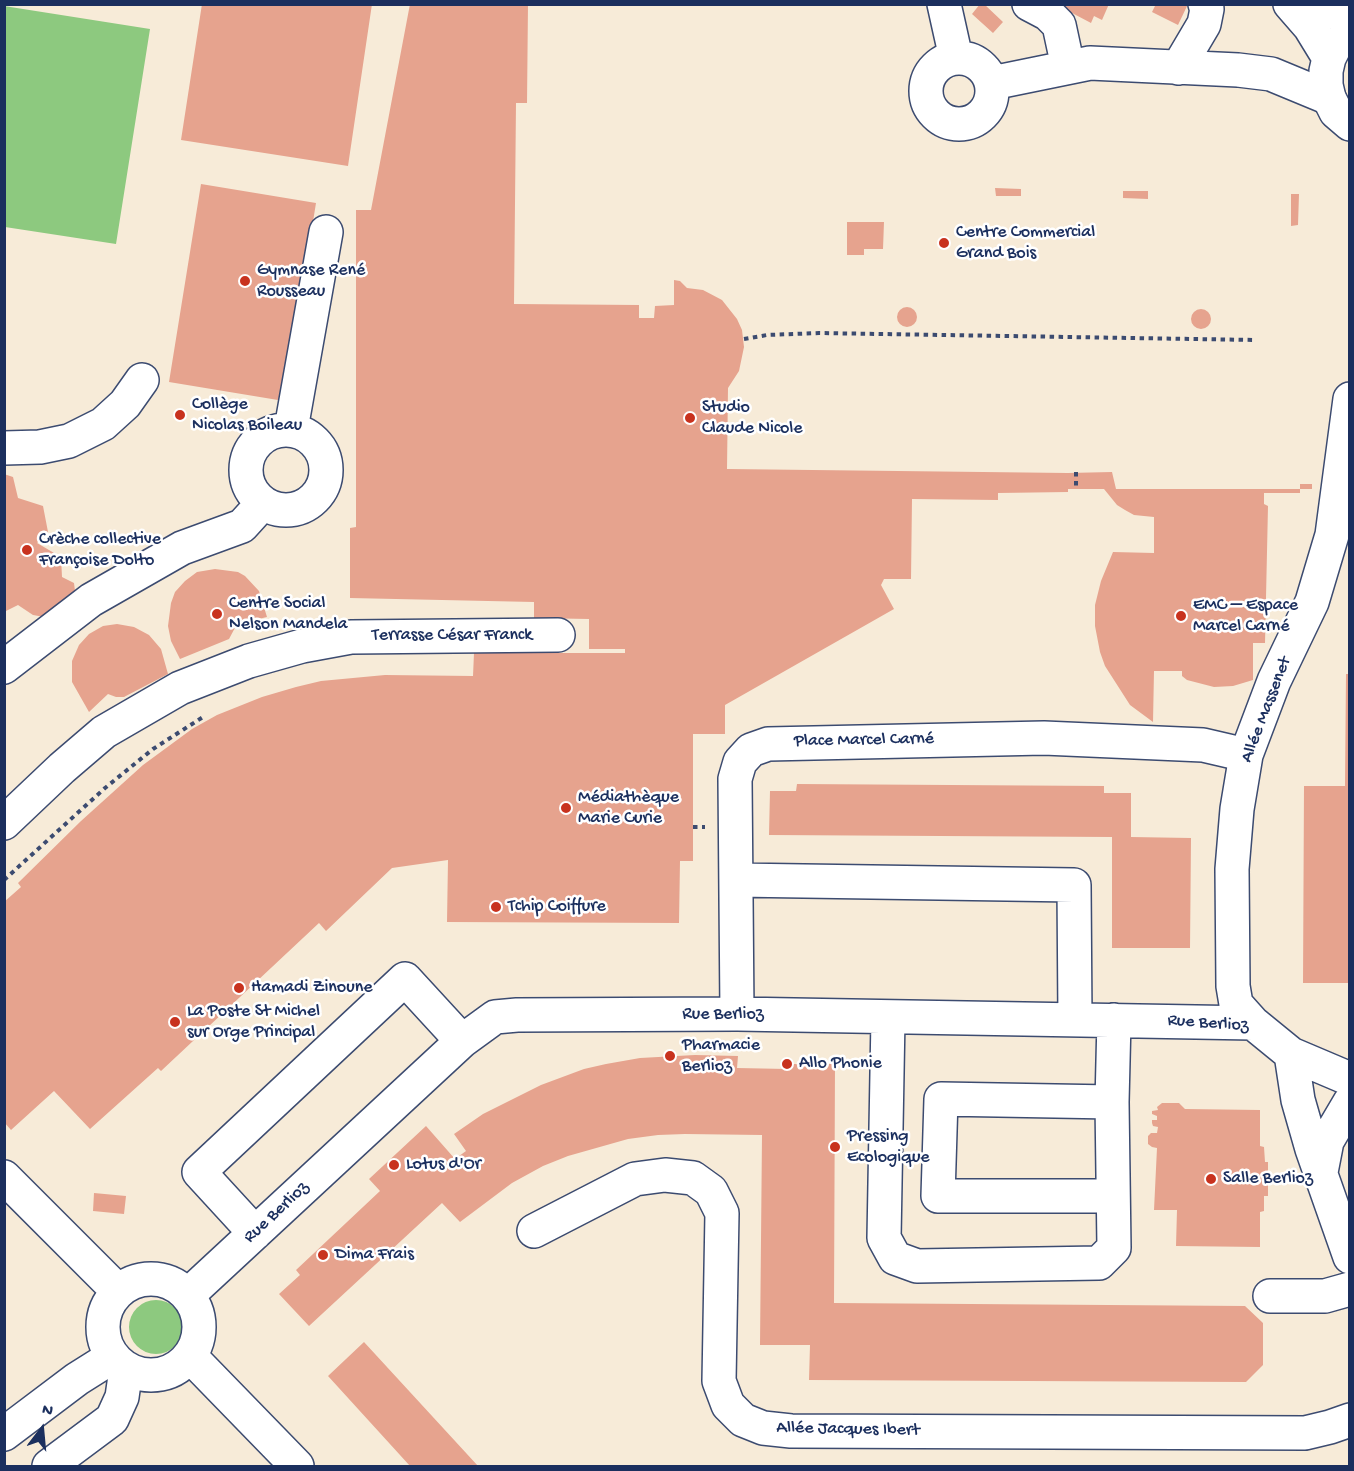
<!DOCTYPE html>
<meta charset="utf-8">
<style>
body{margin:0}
#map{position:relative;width:1354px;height:1471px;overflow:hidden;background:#f7ebd8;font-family:"Gochi Hand",sans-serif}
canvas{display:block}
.frame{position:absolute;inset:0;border:6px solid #1b2f5e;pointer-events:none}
.north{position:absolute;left:12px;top:1399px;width:60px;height:60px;-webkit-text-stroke:4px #fff;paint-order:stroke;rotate:16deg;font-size:16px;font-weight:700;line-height:24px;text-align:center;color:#1b2f5e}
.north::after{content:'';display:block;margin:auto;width:21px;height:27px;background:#1b2f5e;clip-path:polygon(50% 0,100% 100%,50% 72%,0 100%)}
</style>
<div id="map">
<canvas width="1354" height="1471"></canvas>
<div class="frame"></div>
<div class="north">N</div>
</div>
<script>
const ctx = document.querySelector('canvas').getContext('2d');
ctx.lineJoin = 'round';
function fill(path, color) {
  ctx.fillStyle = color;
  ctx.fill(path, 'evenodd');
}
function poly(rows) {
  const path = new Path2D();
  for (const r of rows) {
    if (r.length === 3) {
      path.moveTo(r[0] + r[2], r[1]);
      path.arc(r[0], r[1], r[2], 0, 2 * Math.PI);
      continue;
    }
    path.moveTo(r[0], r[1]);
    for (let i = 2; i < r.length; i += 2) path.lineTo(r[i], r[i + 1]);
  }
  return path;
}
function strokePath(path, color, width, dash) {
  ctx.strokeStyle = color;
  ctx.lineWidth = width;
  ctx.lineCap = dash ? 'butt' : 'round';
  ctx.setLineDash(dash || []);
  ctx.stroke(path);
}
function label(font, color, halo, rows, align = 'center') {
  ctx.font = font + ' "Gochi Hand",sans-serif';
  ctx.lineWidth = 5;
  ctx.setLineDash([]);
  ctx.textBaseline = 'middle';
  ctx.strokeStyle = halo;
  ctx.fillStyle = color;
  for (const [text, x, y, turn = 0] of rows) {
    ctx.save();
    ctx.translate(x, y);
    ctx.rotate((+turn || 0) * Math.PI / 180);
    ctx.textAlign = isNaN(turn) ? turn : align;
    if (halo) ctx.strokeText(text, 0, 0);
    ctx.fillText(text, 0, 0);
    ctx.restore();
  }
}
fill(poly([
 [4,6,150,29,116,244,5,227],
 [156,1327,27]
]), '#8dc97f');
fill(poly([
 [202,4,372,4,348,166,181,140],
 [410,4,528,4,527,103,516,103,514,304,639,305,639,318,654,318,655,306,674,305,674,280,680,281,687,288,703,290,722,300,737,319,742,330,744,347,739,371,728,388,727,469,1068,473,1112,472,1116,489,1300,489,1300,493,1264,493,1264,504,1268,506,1265,643,1253,643,1253,680,1233,686,1214,687,1187,680,1182,676,1182,671,1154,671,1153,722,1130,705,1105,666,1100,652,1095,626,1095,605,1101,581,1113,552,1154,553,1154,517,1134,515,1125,510,1117,505,1104,489,1068,489,1068,492,998,493,998,500,912,499,911,579,884,579,881,585,894,609,725,705,725,734,693,734,693,861,680,861,679,923,447,922,448,860,392,868,326,931,319,923,161,1071,158,1068,90,1129,54,1091,11,1130,4,1122,4,902,21,887,18,883,81,821,143,765,192,729,217,715,262,697,296,687,321,681,385,675,473,676,474,653,625,653,625,649,589,649,589,619,534,618,534,602,350,598,350,528,356,527,356,210,371,210],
 [980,4,984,4,1003,22,993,33,972,14],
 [1055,4,1109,4,1102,20,1094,16,1091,23],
 [1156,4,1188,4,1178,25,1152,12],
 [201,184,316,203,284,401,169,382],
 [995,188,1021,189,1021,196,996,196],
 [1123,191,1148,191,1148,199,1123,198],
 [1291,194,1299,194,1298,225,1291,226],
 [847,222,884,222,883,249,864,249,864,255,847,255],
 [907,317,10],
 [1201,319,10],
 [4,474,13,477,18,498,43,506,48,532,37,543,61,557,62,577,74,583,76,599,50,618,33,615,18,605,4,612],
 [1300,484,1312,484,1312,489,1300,489],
 [215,569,238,572,245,576,259,591,267,617,237,624,229,639,180,659,171,641,168,626,171,603,175,592,185,581,197,572],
 [117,624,134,627,149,635,161,649,168,674,124,697,116,697,108,694,89,712,72,682,72,661,79,645,89,634,103,626],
 [1346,674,1350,674,1350,983,1303,983,1304,786,1345,786],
 [797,784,1104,786,1104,793,1131,793,1131,837,1191,838,1190,948,1112,948,1112,837,769,835,770,791,796,791],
 [695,1055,738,1056,737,1068,787,1069,787,1064,835,1064,834,1303,1245,1306,1263,1323,1263,1365,1246,1382,809,1380,810,1345,760,1345,762,1135,685,1134,658,1135,628,1139,568,1156,543,1166,512,1183,460,1222,442,1203,309,1326,279,1294,300,1275,296,1270,380,1191,369,1179,426,1126,455,1159,466,1151,454,1134,483,1114,541,1085,584,1069,606,1064,640,1058],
 [1162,1103,1179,1103,1185,1109,1260,1110,1260,1146,1264,1147,1265,1162,1268,1162,1268,1196,1264,1196,1264,1211,1260,1212,1260,1247,1176,1246,1177,1210,1154,1210,1157,1148,1152,1147,1148,1144,1148,1136,1151,1133,1157,1133,1158,1127,1153,1126,1152,1123,1152,1120,1157,1120,1157,1116,1152,1114,1152,1111,1158,1110,1157,1107],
 [94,1193,126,1196,124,1214,93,1211],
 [364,1342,478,1466,410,1466,328,1376]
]), '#e6a38e');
const minor = poly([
 [944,4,956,58],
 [1029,4,1048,14,1059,25,1068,67],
 [959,91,33],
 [1178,68,1204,24,1207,9,1205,4],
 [992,83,1090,63,1238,70,1271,74,1329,98],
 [1350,399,1332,535,1312,602,1274,681,1246,755,1237,809,1232,869,1233,986,1236,1004,1253,1023,1291,1054,1350,1079],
 [291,429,326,232],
 [286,470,40],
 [4,448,40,447,69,441,103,424,125,404,142,380],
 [4,667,91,600,182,548,242,526,262,504],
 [4,823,62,768,104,732,180,688,249,661,302,646,351,637,558,635],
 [736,880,1074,885,1075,1020],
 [737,1014,735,779,740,762,751,750,768,744,1044,738,1203,745,1246,755],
 [888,1018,884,1238,895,1258,917,1266,1099,1263,1114,1248,1112,1102,1114,1020],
 [1291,1054,1298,1100,1312,1149,1350,1257],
 [1112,1102,941,1099,938,1196,1113,1196],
 [1321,1172,1327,1141,1350,1102],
 [4,1177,118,1291],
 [534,1231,635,1179,665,1175,693,1178,711,1191,722,1213,719,1381,728,1405,743,1420,763,1428,791,1431,1305,1433,1330,1427,1350,1420],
 [255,1233,199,1172,405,979,462,1041],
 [151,1327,48],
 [188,1295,462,1041,495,1017,517,1015,737,1014,1253,1023],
 [1270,1296,1325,1296,1350,1289],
 [190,1356,297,1466],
 [4,1434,77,1379,112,1357],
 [49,1466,112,1419,122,1397,126,1369]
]);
const major = poly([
 [1290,4,1310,27,1329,58],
 [1328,4,1350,24],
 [1350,33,1335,46,1329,58,1326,71,1326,85,1329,98,1336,112,1350,124]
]);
strokePath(minor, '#3c4b70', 36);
strokePath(major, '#3c4b70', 36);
strokePath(poly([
 [744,339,767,335,819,333,1256,340],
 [1076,472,1076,489],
 [693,827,705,827],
 [4,880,105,788,153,749,203,717]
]), '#3c4b70', 4, [4.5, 4.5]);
strokePath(minor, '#fff', 33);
strokePath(major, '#fff', 33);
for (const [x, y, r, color] of [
 [944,243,6,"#c8321e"],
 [245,281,6,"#c8321e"],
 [180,415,6,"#c8321e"],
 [690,418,6,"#c8321e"],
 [27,550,6,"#c8321e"],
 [217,614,6,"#c8321e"],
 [1181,616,6,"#c8321e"],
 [566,808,6,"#c8321e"],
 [496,907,6,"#c8321e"],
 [239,988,6,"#c8321e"],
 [175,1022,6,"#c8321e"],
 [670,1056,6,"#c8321e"],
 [787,1064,6,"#c8321e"],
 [835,1147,6,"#c8321e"],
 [394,1165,6,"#c8321e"],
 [1211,1179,6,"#c8321e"],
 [323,1255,6,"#c8321e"]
]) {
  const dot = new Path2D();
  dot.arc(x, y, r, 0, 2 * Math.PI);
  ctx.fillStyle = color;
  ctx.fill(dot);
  strokePath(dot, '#fff', 2);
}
label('18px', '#1b2f5e', '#fff', [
 ["Centre Commercial",956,233],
 ["Grand Bois",956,254],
 ["Gymnase René",257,271],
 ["Rousseau",257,292],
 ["Collège",192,405],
 ["Nicolas Boileau",192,426],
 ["Studio",702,408],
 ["Claude Nicole",702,429],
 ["Crèche collective",39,540],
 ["Françoise Dolto",39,561],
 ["Centre Social",229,604],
 ["Nelson Mandela",229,625],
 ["EMC – Espace",1193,606],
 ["Marcel Carné",1193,627],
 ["Médiathèque",578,798],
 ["Marie Curie",578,819],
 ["Tchip Coiffure",508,907],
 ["Hamadi Zinoune",251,988],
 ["La Poste St Michel",187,1012],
 ["sur Orge Principal",187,1033],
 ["Pharmacie",682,1046],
 ["Berlioz",682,1067],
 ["Allo Phonie",799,1064],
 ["Pressing",847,1137],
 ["Ecologique",847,1158],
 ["Lotus d'Or",406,1165],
 ["Salle Berlioz",1223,1179],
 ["Dima Frais",335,1255]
], 'left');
label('18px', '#1b2f5e', '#fff', [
 ["Terrasse César Franck",452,636],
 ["Allée Massenet",1267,710,-69],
 ["Place Marcel Carné",864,741,-1],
 ["Rue Berlioz",723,1015],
 ["Rue Berlioz",1208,1024,4],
 ["Rue Berlioz",277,1213,-43],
 ["Allée Jacques Ibert",848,1430,1]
]);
</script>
